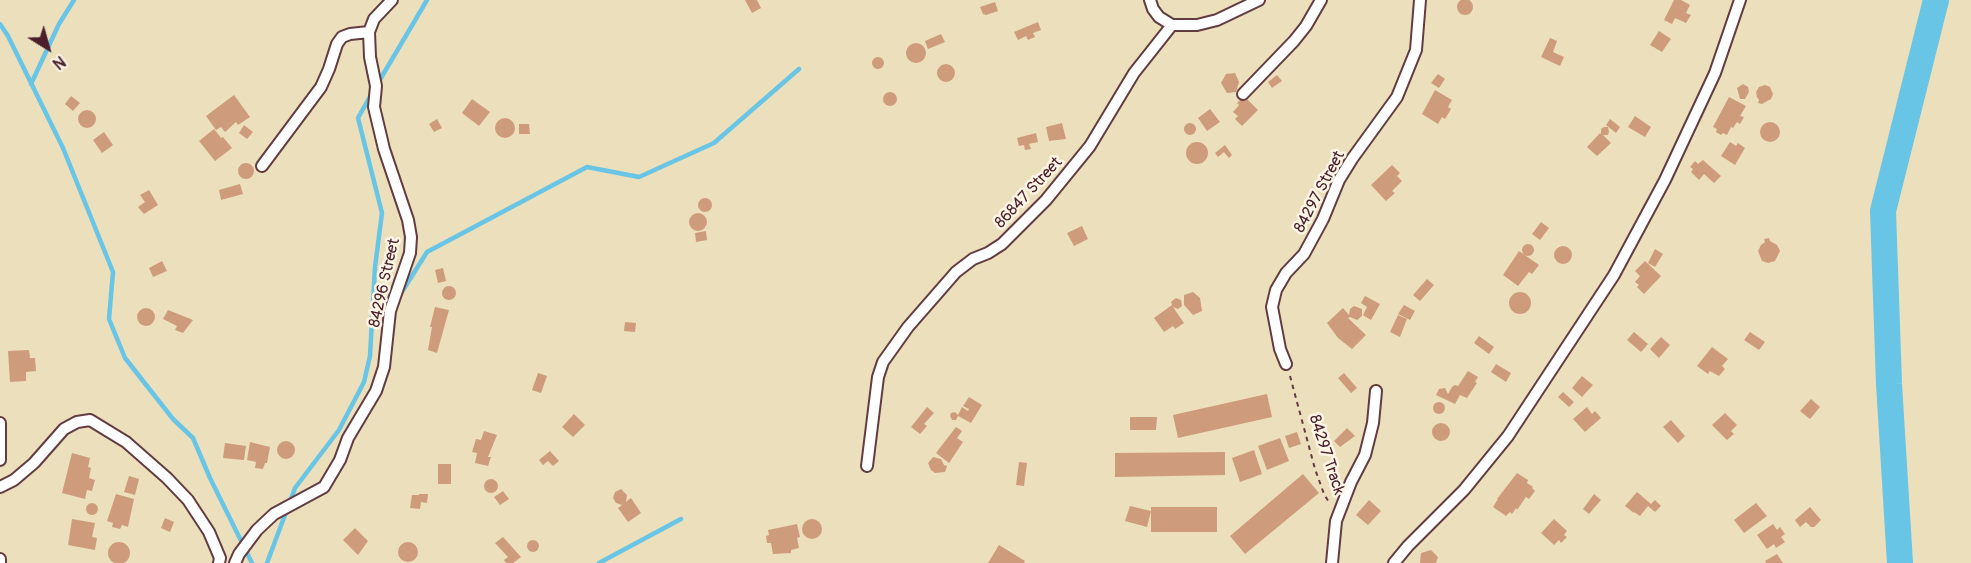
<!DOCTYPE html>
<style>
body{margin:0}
#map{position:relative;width:1971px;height:563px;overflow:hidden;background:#ecdfbc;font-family:Pangolin,sans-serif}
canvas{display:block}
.north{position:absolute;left:18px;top:18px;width:60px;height:60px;-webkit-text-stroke:4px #fcf5e5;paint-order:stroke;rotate:143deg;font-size:16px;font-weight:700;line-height:24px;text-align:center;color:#4a1f2b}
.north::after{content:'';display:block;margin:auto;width:21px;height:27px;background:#4a1f2b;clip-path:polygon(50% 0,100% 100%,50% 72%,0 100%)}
</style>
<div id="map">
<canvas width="1971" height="563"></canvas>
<div class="north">N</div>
</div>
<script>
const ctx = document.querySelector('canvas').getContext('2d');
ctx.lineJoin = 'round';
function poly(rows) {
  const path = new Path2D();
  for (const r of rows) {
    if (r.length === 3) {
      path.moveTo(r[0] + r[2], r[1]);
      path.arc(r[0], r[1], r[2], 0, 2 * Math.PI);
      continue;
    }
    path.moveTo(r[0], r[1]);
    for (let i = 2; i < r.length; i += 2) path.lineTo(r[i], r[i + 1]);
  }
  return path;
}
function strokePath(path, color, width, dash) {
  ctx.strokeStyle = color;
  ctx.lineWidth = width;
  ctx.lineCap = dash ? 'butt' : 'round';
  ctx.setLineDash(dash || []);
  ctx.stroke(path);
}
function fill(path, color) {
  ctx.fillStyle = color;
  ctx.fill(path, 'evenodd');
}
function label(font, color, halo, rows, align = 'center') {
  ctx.font = font + ' Pangolin,sans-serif';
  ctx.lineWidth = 5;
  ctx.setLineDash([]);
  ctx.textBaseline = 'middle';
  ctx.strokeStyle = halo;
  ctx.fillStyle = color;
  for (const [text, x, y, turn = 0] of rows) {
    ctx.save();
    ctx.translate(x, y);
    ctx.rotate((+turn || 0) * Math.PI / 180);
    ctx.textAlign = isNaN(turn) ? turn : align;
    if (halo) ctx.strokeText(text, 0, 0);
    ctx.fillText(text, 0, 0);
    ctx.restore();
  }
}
strokePath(poly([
 [0,24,8,36,63,148,113,272,109,319,125,358,173,419,193,438,210,478,252,563],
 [378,83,427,0],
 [31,84,59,24,74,0],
 [400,295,427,252,587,167,639,177,714,143,799,69],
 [372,316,388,311],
 [267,563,295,488,339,430,364,382,370,356,375,267,382,213,358,118,372,93],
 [599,563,681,519]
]), '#68c5e6', 4.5);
strokePath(poly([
 [1900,563,1889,384,1883,211,1936,0]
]), '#68c5e6', 26);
fill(poly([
 [1465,7,8],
 [745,0,757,0,761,8,752,13],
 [1674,0,1681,0,1690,5,1686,13,1691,15,1686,23,1675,18,1672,24,1664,20],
 [995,2,998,11,986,15,983,14,980,7],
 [1038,22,1041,30,1033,33,1035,37,1028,40,1026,36,1018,40,1014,32],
 [1659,31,1671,39,1662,52,1650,45],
 [941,34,945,42,928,49,925,41],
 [1550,38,1557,41,1553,52,1564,57,1560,66,1541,57],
 [916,53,10],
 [878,63,6],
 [946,73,9],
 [1235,73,1239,82,1236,92,1227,93,1221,83,1226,74],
 [1438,74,1445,79,1439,88,1431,83],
 [1277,75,1282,81,1272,88,1268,82],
 [1743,84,1748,87,1749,92,1745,99,1740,99,1737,88],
 [1765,85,1770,87,1773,94,1771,99,1762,104,1758,103,1759,100,1757,97,1756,92,1759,87],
 [1435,90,1452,100,1448,107,1451,109,1445,119,1442,117,1438,124,1422,114],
 [890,99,7],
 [234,95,250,117,238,125,236,122,225,132,221,127,216,130,206,116],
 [71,96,80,103,73,111,65,104],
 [1244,96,1258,110,1242,126,1235,119,1238,116,1233,112,1239,105,1237,103],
 [1729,97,1746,106,1740,116,1744,117,1740,124,1737,122,1733,128,1731,127,1727,135,1723,133,1721,135,1716,132,1717,129,1713,127],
 [472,99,490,112,479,126,462,113],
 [1210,109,1220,122,1207,131,1198,118],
 [87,119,9],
 [1635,116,1651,127,1645,137,1628,127],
 [505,128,10],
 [437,119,442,128,434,132,429,124],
 [1610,119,1620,127,1616,133,1606,125],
 [1770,132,10],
 [1190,129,6],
 [1062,123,1066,139,1049,141,1046,127],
 [519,124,529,124,530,134,519,134],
 [244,125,253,132,247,139,239,133],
 [1604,127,1608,127,1609,132,1608,135,1603,135,1611,143,1597,156,1587,147,1600,133,1601,134,1601,129],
 [214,129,221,138,223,137,232,148,215,161,199,141],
 [104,132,113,145,102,153,93,140],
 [1036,133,1038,142,1029,144,1031,149,1025,150,1024,145,1019,146,1017,138],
 [1730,142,1736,146,1738,143,1745,148,1735,165,1721,156],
 [1197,153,11],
 [1225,145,1232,155,1229,158,1224,152,1218,157,1215,153],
 [1703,160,1721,176,1714,183,1704,174,1699,180,1691,172,1693,169,1690,167,1695,161,1698,164],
 [246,171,8],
 [1392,165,1400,173,1397,176,1402,181,1392,191,1395,193,1386,201,1371,185],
 [240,184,243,194,221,200,219,190],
 [149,190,158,205,144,214,138,207,145,202,140,195],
 [705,205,7],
 [698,222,9],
 [1541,222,1549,228,1540,240,1532,234],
 [1082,226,1088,239,1074,246,1067,233],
 [706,231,707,240,696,242,695,233],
 [1769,238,1770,241,1777,245,1780,251,1775,261,1768,263,1762,261,1758,251,1761,245,1765,242,1764,239],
 [1528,250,6],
 [1563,255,9],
 [1655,249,1663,254,1655,267,1648,263],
 [1519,251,1539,265,1532,274,1529,272,1518,286,1503,275],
 [162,261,167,271,153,277,149,268],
 [1645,261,1661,276,1644,294,1637,287,1639,285,1635,282,1640,276,1635,271],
 [443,268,446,281,438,283,435,270],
 [1427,279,1434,285,1420,301,1413,295],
 [449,293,7],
 [1193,292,1200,298,1202,311,1193,315,1184,305,1184,295],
 [1520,303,11],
 [1365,296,1380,304,1371,320,1363,315,1367,307,1361,303],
 [1176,298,1181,300,1182,306,1178,309,1173,307,1184,323,1175,329,1173,326,1164,332,1154,318,1172,305,1171,302],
 [1404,305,1415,311,1410,320,1398,314],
 [1354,306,1362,309,1362,316,1357,320,1350,317,1348,318,1366,335,1352,349,1338,338,1327,323,1343,308,1349,315,1350,309],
 [435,307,449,310,437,353,428,350,432,327,430,327],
 [146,317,9],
 [168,310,193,320,183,333,175,330,177,326,163,319],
 [1398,315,1407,319,1400,337,1390,332],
 [625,322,636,323,635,332,624,331],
 [1634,332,1648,344,1641,352,1627,340],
 [1750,332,1765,342,1759,350,1744,340],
 [1479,336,1494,347,1489,354,1474,343],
 [1661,337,1670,345,1659,358,1650,349],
 [1712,347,1728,359,1722,366,1725,369,1719,376,1710,371,1708,374,1697,366],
 [29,350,30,358,35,358,36,371,26,372,26,381,10,382,8,351],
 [1496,364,1511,373,1506,382,1491,372],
 [1468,371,1478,377,1475,382,1477,383,1467,398,1460,395,1455,404,1436,395,1439,389,1445,388,1448,394,1452,387,1455,385,1458,386],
 [538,373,547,376,541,393,532,390],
 [1344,373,1357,388,1351,393,1338,378],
 [1582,376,1593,385,1582,397,1572,388],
 [1563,392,1574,402,1569,407,1558,397],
 [1267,394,1272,417,1178,438,1173,415],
 [969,397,982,405,971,423,958,416,956,420,952,420,950,416,951,413,955,412,958,415,962,407,968,411,969,409,963,406],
 [1811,399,1820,407,1810,419,1800,411],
 [1439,408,6],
 [927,407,934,413,924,424,927,426,920,434,911,427],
 [1587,407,1592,414,1595,411,1601,418,1585,432,1573,419],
 [1725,413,1737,425,1731,431,1734,434,1727,440,1712,425],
 [574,414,585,425,573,437,562,427],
 [1130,417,1157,417,1156,430,1130,430],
 [1671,420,1685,436,1678,443,1663,427],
 [1441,432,9],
 [956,427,962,431,957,438,963,442,949,463,936,453],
 [1347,428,1355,436,1340,447,1334,441],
 [484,431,497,435,488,457,491,457,488,466,475,463,477,453,472,452,476,439,481,440],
 [1297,432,1301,444,1289,448,1285,436],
 [1280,438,1289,461,1267,470,1258,446],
 [286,450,9],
 [250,442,270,447,267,463,265,463,263,469,255,468,256,462,247,460],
 [225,443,246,446,244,460,223,458],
 [1254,450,1262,474,1240,482,1232,458],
 [550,451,559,461,553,466,548,461,543,465,539,460],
 [1225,452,1225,475,1115,477,1115,453],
 [72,453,90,458,88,467,91,468,89,478,95,480,92,491,87,490,85,499,62,493],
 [933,457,941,459,944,465,947,466,945,472,935,473,931,470,928,463],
 [1019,462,1027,463,1024,486,1016,485],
 [438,464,451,464,451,484,438,484],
 [1517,473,1528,480,1527,483,1533,487,1532,488,1535,491,1529,499,1526,497,1517,510,1516,508,1512,514,1510,512,1506,516,1493,507,1498,499,1497,499],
 [1303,474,1319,493,1245,554,1230,536],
 [129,476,139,479,135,495,124,492],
 [491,486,7],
 [621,489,627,495,626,502,631,498,641,513,628,522,618,508,622,505,616,503,613,498,615,492],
 [503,491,509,499,500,505,494,497],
 [1637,492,1651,504,1655,500,1661,506,1655,512,1648,506,1640,516,1634,512,1634,513,1625,506],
 [116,494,134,499,128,527,122,525,120,529,112,527,113,523,107,521],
 [419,494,428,494,427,503,421,502,420,509,410,508,412,495,419,495],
 [1594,494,1601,500,1589,514,1583,509],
 [1369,500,1381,511,1368,525,1356,515],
 [92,509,6],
 [1756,503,1767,516,1744,533,1734,520],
 [1130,506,1151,511,1147,527,1125,521],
 [1151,507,1217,507,1217,532,1151,532],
 [1810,507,1821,520,1814,527,1811,527,1806,522,1800,527,1795,520],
 [165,518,174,522,170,532,161,528],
 [812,529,10],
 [72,519,95,523,92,537,97,538,95,550,68,545],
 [1554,519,1567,531,1564,535,1567,537,1561,543,1559,540,1554,545,1541,533],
 [797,524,800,537,797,538,799,548,791,550,791,553,773,554,771,543,767,543,766,536,769,535,768,530],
 [1773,524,1777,530,1780,527,1785,534,1781,537,1785,542,1776,548,1774,544,1767,549,1757,535],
 [355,528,368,541,358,555,343,540],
 [503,537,521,557,513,563,506,563,504,560,508,557,495,543],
 [533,546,6],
 [119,553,11],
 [408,552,10],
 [999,545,1025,561,1024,563,988,563],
 [1431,550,1438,557,1436,563,1420,563,1421,553],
 [1777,554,1783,563,1766,563,1765,561]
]), '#ce9c7c');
const street = poly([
 [1150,0,1153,9,1159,17,1172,25,1197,25,1217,20,1259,0],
 [1243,94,1294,41,1306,26,1321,0],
 [262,166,321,87,329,69,337,44,342,37,350,34,369,32],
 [1286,364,1280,349,1272,307,1276,290,1286,273,1304,254,1323,219,1339,180,1352,159,1397,97,1416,50,1420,0],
 [0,423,0,460],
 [867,466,878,377,883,362,908,327,956,272,973,259,988,253,1002,244,1046,200,1090,146,1134,73,1172,25],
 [0,487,14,480,34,463,64,429,77,422,90,420,126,442,167,478,188,500,209,532,220,558,219,563],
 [0,559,0,563],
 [235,563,239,554,257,530,274,514,324,487,340,460,348,438,376,391,384,367,390,311,410,253,411,237,408,220,384,149,374,107,376,86,370,57,369,32,374,19,392,0],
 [1332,563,1336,521,1351,482,1365,455,1373,423,1376,391],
 [1394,563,1408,546,1464,490,1508,436,1614,275,1665,180,1715,73,1740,0]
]);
strokePath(street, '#623c41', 14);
strokePath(poly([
 [1290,376,1315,469,1324,494,1330,504]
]), '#623c41', 2, [4.5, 4.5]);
strokePath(street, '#fff', 10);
label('16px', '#4a1f2b', '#fcf5e5', [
 ["84297 Street",1320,192,-62],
 ["86847 Street",1029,193,-47],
 ["84296 Street",385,283,-77],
 ["84297 Track",1326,455,72]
]);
</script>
